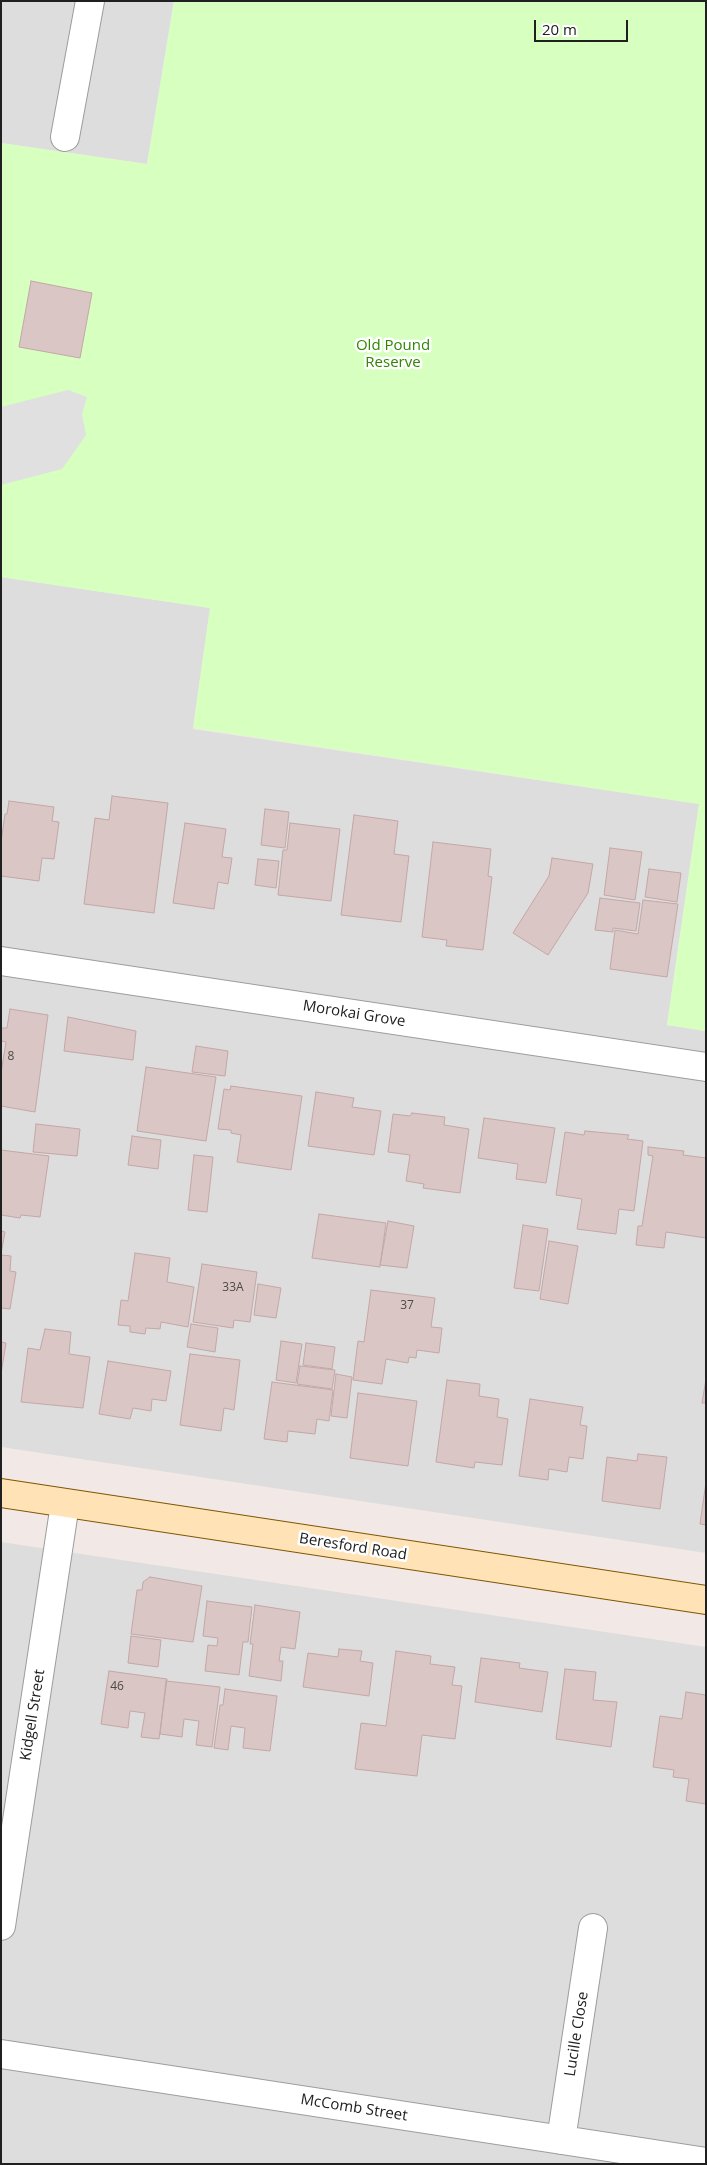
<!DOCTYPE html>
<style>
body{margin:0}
#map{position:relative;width:707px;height:2165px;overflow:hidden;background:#f2e9e6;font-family:"Open Sans",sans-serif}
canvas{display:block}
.frame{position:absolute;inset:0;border:2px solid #202020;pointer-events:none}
.scale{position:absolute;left:534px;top:20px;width:94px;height:22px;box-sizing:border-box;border:2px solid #202020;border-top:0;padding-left:6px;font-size:15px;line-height:18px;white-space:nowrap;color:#202020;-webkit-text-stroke:4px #fff;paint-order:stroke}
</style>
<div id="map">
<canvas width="707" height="2165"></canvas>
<div class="frame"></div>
<div class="scale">20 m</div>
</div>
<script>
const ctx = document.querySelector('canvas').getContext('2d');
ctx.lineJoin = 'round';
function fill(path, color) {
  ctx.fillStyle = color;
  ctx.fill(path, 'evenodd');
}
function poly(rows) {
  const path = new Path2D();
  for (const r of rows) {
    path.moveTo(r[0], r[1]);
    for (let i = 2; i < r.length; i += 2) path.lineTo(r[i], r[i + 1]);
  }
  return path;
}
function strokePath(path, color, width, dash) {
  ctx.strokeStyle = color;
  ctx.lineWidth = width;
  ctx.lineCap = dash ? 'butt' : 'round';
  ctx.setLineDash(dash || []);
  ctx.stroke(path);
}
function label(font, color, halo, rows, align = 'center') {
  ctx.font = font + ' "Open Sans",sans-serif';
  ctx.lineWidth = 5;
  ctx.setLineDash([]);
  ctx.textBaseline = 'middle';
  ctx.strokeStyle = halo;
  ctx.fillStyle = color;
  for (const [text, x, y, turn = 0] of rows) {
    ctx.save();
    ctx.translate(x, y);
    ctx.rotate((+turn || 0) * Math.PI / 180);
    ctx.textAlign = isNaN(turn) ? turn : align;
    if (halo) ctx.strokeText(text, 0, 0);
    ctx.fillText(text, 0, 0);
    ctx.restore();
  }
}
fill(poly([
 [1,1,174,1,147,164,1,143],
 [1,577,210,608,193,729,699,804,667,1025,706,1031,706,1553,1,1447],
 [1,1542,706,1647,706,2164,1,2164]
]), '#deddde');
fill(poly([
 [174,1,706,1,706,1031,667,1025,699,804,193,728,210,608,1,577,1,143,147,164]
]), '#d6ffc0');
fill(poly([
 [68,390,87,397,82,414,86,435,62,469,1,485,1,407]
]), '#e0e0e0');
const building = poly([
 [31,281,92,293,80,358,19,347,31,281],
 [112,796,168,803,154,913,84,904,95,818,109,820,112,796],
 [9,801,54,807,52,821,59,822,54,859,42,858,39,881,1,876,1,842,5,814,7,814,9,801],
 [265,809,289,812,285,848,261,845,265,809],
 [354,815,398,821,394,854,409,856,401,922,341,915,354,815],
 [185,823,226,829,222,857,232,858,228,884,218,882,214,909,173,903,185,823],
 [290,823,340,829,331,901,278,895,283,850,287,850,290,823],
 [433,842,491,849,488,876,492,877,483,950,446,946,447,940,422,937,433,842],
 [610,848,642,852,635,900,604,895,610,848],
 [552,858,593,864,588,893,548,955,513,933,549,876,552,858],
 [258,859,279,861,276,888,255,885,258,859],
 [649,869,681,873,677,902,645,897,649,869],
 [600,898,640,903,636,931,613,928,613,932,595,930,600,898],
 [643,900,678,904,667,977,610,969,615,930,638,934,643,900],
 [10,1009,48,1015,35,1112,1,1106,1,1073,6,1042,1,1041,1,1030,2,1028,7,1028,10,1009],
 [68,1017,136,1031,133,1060,64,1051,68,1017],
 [196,1046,228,1051,225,1076,192,1072,196,1046],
 [146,1067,216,1077,206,1141,137,1131,146,1067],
 [231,1086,302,1096,291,1170,237,1162,241,1135,231,1133,231,1130,218,1129,224,1089,230,1090,231,1086],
 [316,1092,354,1098,352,1107,381,1111,374,1155,308,1146,316,1092],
 [412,1113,445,1117,444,1125,469,1129,460,1193,423,1188,424,1184,406,1181,410,1155,388,1152,393,1114,410,1116,412,1113],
 [484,1118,555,1128,546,1183,516,1179,518,1164,478,1158,484,1118],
 [36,1124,80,1129,77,1156,33,1152,36,1124],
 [585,1131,629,1135,627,1139,643,1141,634,1211,619,1209,616,1234,577,1229,582,1199,556,1195,565,1132,584,1135,585,1131],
 [132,1136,161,1140,158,1169,128,1165,132,1136],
 [648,1147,684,1151,683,1155,706,1158,706,1238,666,1232,664,1248,636,1245,638,1226,642,1226,653,1156,648,1155,648,1147],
 [1,1150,49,1156,40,1217,21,1215,20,1218,1,1215,1,1150],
 [194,1155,213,1157,207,1212,188,1210,194,1155],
 [319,1214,386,1223,380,1267,312,1258,319,1214],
 [388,1221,414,1226,407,1268,380,1265,388,1221],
 [523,1225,548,1229,539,1291,514,1288,523,1225],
 [1,1231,5,1232,1,1254,1,1231],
 [549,1241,578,1246,568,1304,540,1299,549,1241],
 [135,1253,170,1258,167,1282,194,1287,188,1327,161,1322,160,1329,146,1328,145,1334,130,1332,130,1326,118,1325,121,1300,128,1301,135,1253],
 [1,1255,11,1256,10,1271,16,1272,10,1309,1,1308,1,1255],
 [202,1264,257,1272,250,1322,234,1320,233,1328,193,1322,202,1264],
 [258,1284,281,1288,276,1318,254,1315,258,1284],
 [371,1290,435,1298,431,1327,442,1328,439,1353,417,1350,416,1358,409,1357,408,1363,386,1359,382,1384,353,1380,358,1341,364,1342,371,1290],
 [191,1324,218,1328,215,1352,187,1347,191,1324],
 [45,1329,71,1332,69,1354,90,1357,83,1408,21,1402,28,1348,40,1350,45,1329],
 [281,1341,302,1344,296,1383,276,1380,281,1341],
 [1,1342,6,1343,1,1374,1,1342],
 [306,1343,335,1347,332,1369,303,1365,306,1343],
 [190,1354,240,1360,234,1410,224,1408,221,1431,180,1425,190,1354],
 [108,1361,171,1371,166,1401,152,1399,151,1411,133,1408,130,1419,99,1414,108,1361],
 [300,1366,335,1370,332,1389,297,1384,300,1366],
 [336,1374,352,1377,347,1418,331,1416,336,1374],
 [706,1379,706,1403,702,1403,706,1379],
 [447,1380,480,1384,479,1396,499,1399,497,1417,508,1419,502,1465,475,1462,474,1468,436,1462,447,1380],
 [272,1382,333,1390,329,1421,317,1419,315,1434,288,1431,287,1442,264,1439,272,1382],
 [358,1393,417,1401,408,1466,350,1458,358,1393],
 [530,1399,583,1407,580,1425,587,1426,583,1459,569,1457,567,1472,549,1469,548,1480,519,1476,530,1399],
 [638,1454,667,1457,660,1509,602,1501,607,1457,637,1461,638,1454],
 [706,1482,706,1525,700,1524,706,1482],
 [150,1577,202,1586,193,1642,131,1634,137,1590,142,1590,143,1582,150,1577],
 [207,1601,252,1607,248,1642,243,1642,239,1675,205,1671,208,1645,217,1646,218,1638,203,1636,207,1601],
 [255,1605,300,1612,295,1649,281,1647,279,1661,283,1661,281,1681,249,1676,253,1644,250,1644,255,1605],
 [131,1636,161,1640,158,1667,128,1663,131,1636],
 [339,1649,362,1651,360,1661,373,1663,369,1696,303,1687,308,1653,338,1657,339,1649],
 [396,1651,431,1656,430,1664,455,1667,452,1685,462,1686,455,1739,422,1735,417,1776,355,1769,361,1723,386,1726,396,1651],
 [481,1658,520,1663,519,1668,548,1672,542,1712,475,1702,481,1658],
 [565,1669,596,1672,593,1700,617,1702,611,1747,556,1739,565,1669],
 [109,1671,167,1679,159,1739,141,1737,145,1713,130,1711,128,1728,101,1724,109,1671],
 [166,1681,220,1687,212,1747,196,1745,199,1721,184,1719,182,1737,160,1734,166,1681],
 [225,1689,277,1696,270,1751,243,1748,245,1728,231,1726,228,1750,214,1748,220,1705,223,1705,225,1689],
 [686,1692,706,1695,706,1804,686,1801,689,1779,673,1777,674,1770,653,1767,660,1716,682,1719,686,1692]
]);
fill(building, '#d9c6c5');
strokePath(building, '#c5a7a7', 1);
const street = poly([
 [65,137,90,1],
 [1,961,706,1067],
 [1,1926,65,1504],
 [1,2054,706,2162],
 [561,2140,593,1928]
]);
const secondary = poly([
 [1,1493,706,1600]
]);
strokePath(street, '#9d9d9d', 30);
strokePath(secondary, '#7f5600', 30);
strokePath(street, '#fff', 28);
strokePath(secondary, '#ffe3b7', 28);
label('12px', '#4e4a49', null, [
 ["8",11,1057],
 ["33A",233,1288],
 ["37",407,1306],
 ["46",117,1687]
]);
label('15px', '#2f8602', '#fff', [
 ["Old Pound",393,346],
 ["Reserve",393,363]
]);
label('15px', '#202020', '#fff', [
 ["Morokai Grove",354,1014,9],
 ["Beresford Road",353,1547,9],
 ["Kidgell Street",33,1715,-81],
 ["Lucille Close",577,2034,-81],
 ["McComb Street",354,2108,9]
]);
</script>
